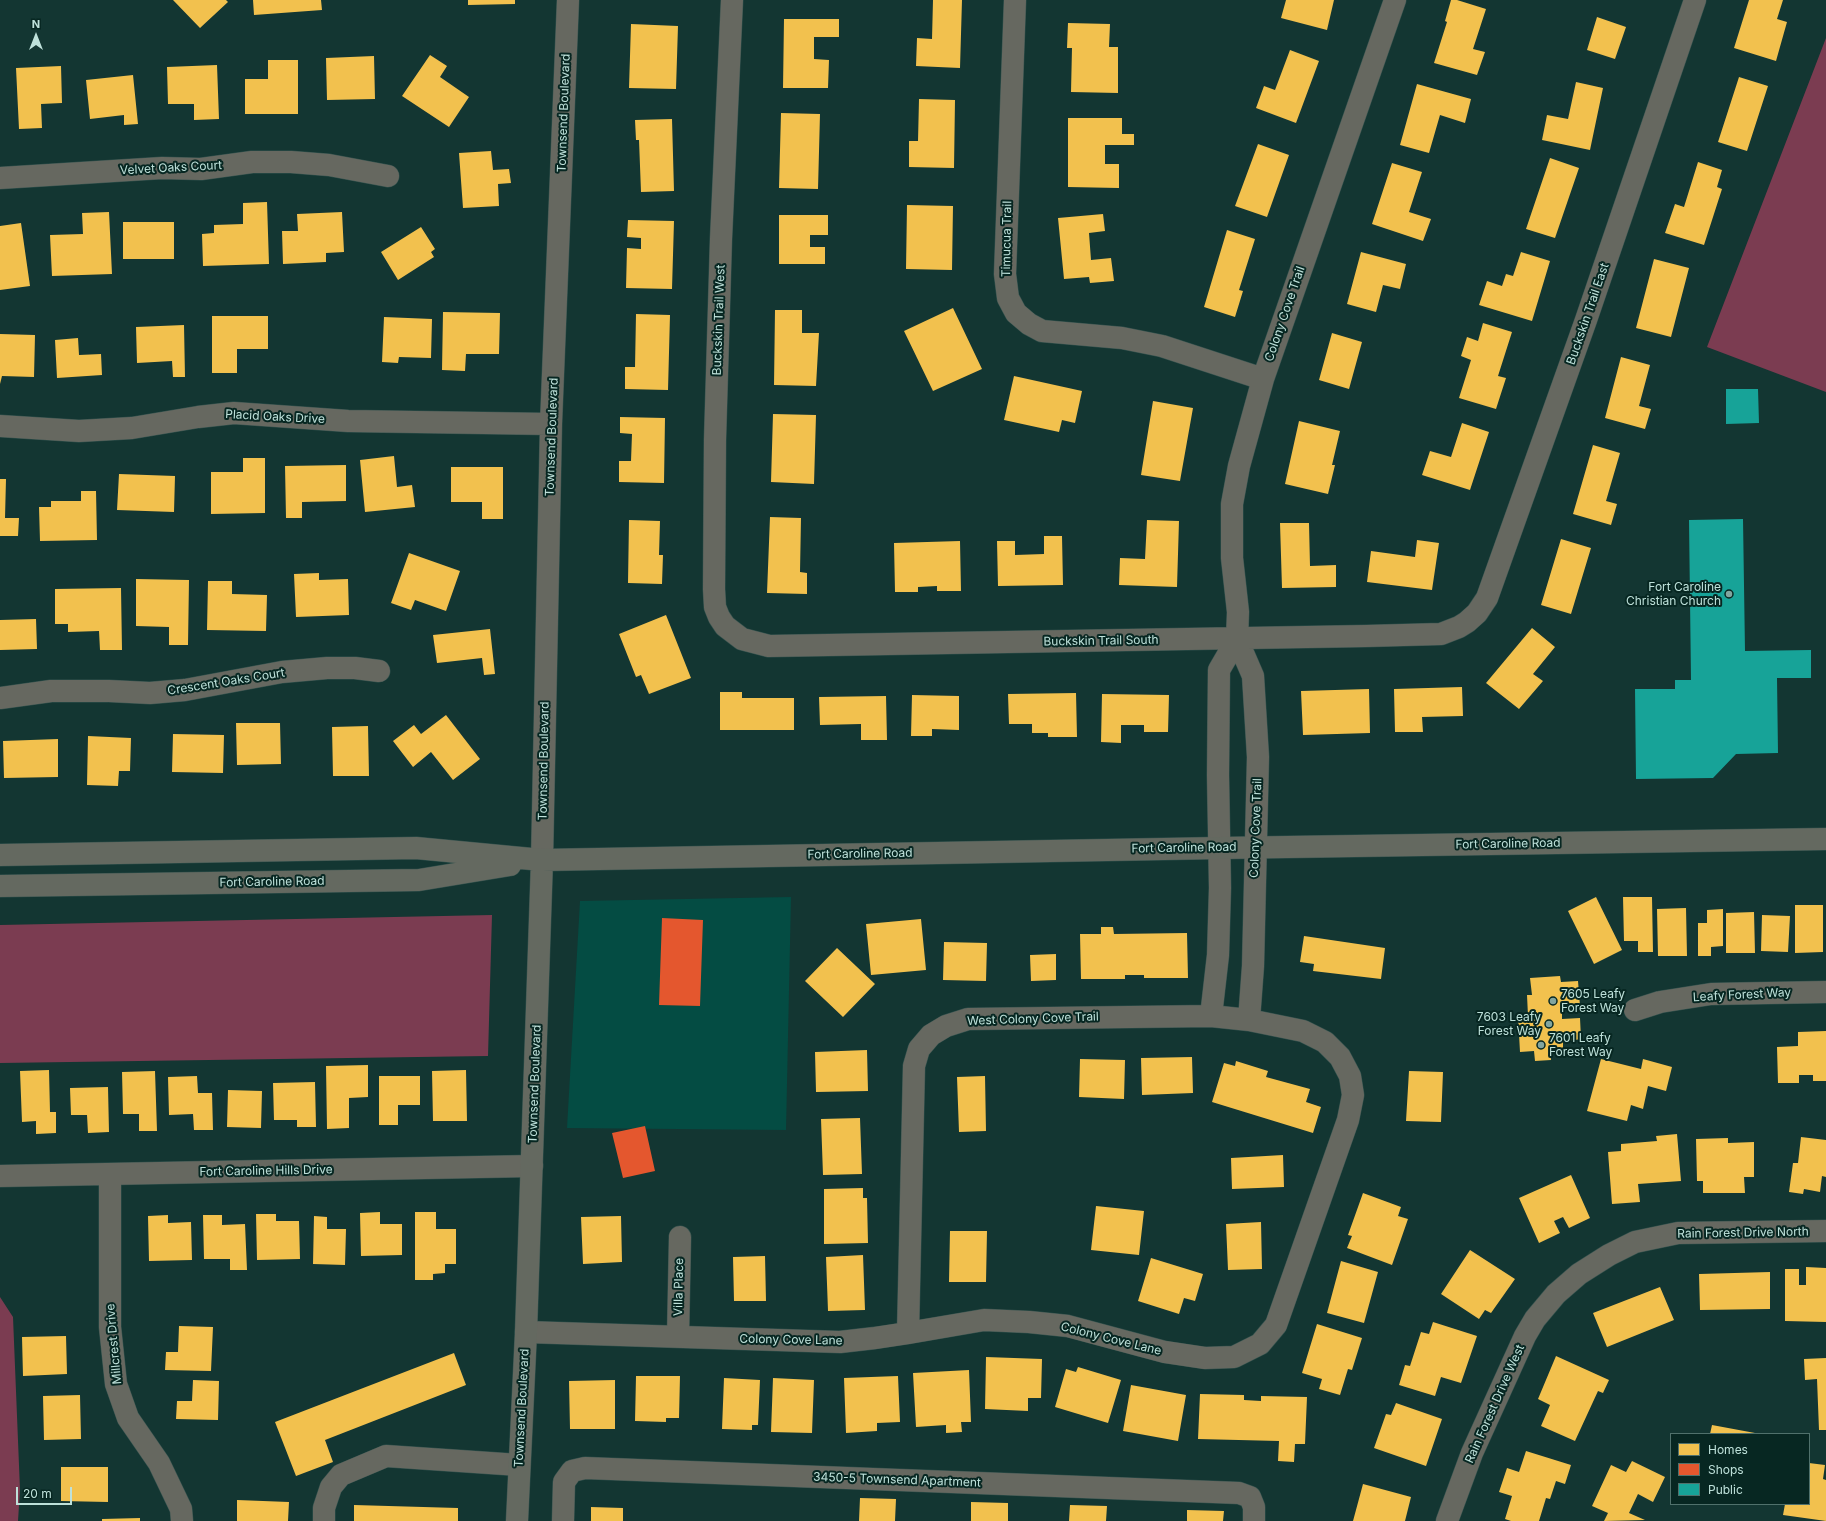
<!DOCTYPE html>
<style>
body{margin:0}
#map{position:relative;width:1826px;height:1521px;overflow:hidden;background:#133632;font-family:Inter,sans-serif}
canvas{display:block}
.legend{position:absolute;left:1670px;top:1433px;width:140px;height:72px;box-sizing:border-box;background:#072722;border:1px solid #50716c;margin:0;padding:5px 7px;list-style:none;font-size:12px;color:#bee1da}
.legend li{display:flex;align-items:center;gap:8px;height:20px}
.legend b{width:20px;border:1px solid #50716c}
.north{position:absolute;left:16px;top:16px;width:40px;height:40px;-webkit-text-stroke:3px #072722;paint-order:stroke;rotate:0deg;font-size:11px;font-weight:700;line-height:16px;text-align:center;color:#bee1da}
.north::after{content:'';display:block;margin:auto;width:14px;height:18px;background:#bee1da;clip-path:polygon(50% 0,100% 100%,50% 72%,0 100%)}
.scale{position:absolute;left:16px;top:1487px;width:56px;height:18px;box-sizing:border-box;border:2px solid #bee1da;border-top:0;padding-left:5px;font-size:12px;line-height:14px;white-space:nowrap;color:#bee1da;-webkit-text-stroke:3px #072722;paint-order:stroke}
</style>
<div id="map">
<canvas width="1826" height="1521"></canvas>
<ul class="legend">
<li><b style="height:11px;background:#f2c14e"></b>Homes</li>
<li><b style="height:11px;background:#e4572e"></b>Shops</li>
<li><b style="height:11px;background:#17a398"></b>Public</li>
</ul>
<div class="north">N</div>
<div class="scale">20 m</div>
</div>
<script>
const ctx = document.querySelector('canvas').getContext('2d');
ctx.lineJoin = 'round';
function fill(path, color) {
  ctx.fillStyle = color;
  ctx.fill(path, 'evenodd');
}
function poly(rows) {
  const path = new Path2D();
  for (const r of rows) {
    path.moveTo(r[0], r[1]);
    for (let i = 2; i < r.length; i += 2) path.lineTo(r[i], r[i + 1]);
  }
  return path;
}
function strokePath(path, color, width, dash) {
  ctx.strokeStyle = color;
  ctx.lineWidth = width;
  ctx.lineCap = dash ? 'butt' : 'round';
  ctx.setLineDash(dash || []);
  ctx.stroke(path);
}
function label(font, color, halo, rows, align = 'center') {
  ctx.font = font + ' Inter,sans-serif';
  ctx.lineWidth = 4;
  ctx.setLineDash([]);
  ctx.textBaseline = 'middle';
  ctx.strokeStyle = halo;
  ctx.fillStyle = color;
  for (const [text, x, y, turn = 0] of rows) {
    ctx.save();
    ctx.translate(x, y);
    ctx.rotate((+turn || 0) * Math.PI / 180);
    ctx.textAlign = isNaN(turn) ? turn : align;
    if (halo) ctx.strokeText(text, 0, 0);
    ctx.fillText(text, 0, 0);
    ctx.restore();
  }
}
fill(poly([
 [791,897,786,1130,567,1128,580,901]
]), '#044c43');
fill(poly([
 [1826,38,1826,392,1707,347],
 [492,915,488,1056,0,1063,0,925],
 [0,1297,13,1317,20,1490,18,1521,0,1521]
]), '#7b3c51');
fill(poly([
 [173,0,226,0,228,2,200,28],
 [253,0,321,0,322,10,254,15],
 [468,0,515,0,515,4,468,5],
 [933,0,962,0,960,68,916,66,917,38,932,39],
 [1286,0,1334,0,1327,30,1281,18],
 [1451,0,1457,0,1486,9,1473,49,1485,52,1477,75,1434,63,1447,22,1445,21],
 [1749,0,1783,0,1777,19,1787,22,1776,61,1734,48],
 [1597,17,1626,27,1615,59,1587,50],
 [784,19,839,19,839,37,814,37,814,59,829,60,828,88,783,88],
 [1068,23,1110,24,1109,47,1118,47,1118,93,1071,92,1072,48,1067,48],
 [631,24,678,26,676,89,629,88],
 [1290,50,1319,61,1296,123,1256,108,1264,86,1275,90],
 [430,55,447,66,440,77,469,97,449,127,402,96],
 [374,56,375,99,327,100,326,58],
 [268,60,298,60,298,114,245,114,245,79,268,79],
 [217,65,219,119,194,120,194,104,168,104,167,67],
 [61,66,62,103,41,104,42,128,19,129,16,68],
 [133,75,138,124,124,125,124,115,90,119,86,80],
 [1739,77,1768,86,1747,151,1718,142],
 [1576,82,1603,88,1590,150,1542,140,1547,115,1568,119],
 [1417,84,1471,99,1465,123,1440,115,1429,153,1400,145],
 [919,99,955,100,954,168,909,167,909,141,918,141],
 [781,113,820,114,818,189,779,188],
 [1068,118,1122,118,1122,134,1134,134,1134,145,1105,145,1105,164,1119,164,1119,188,1068,187],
 [672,119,674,191,641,192,639,140,636,140,635,120],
 [1258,144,1289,155,1267,217,1235,206],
 [491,151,493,170,509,169,511,183,498,184,499,206,463,208,459,153],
 [1550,158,1579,168,1555,238,1526,229],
 [1698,162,1722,170,1717,187,1722,189,1704,245,1665,233,1675,204,1684,207],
 [1392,163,1422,172,1409,212,1431,219,1423,241,1372,224],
 [267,202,269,264,203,266,202,234,214,233,214,225,243,224,243,203],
 [907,205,953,206,952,270,906,269],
 [109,212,112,274,52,276,50,235,83,234,82,213],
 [342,212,344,252,326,253,326,262,283,264,282,231,298,231,297,214],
 [1103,214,1105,231,1089,233,1091,260,1111,258,1114,281,1090,283,1089,277,1064,279,1058,218],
 [779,215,828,215,828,235,810,235,810,247,825,247,825,264,779,264],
 [628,220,674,221,672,289,626,288,627,248,641,249,641,238,627,237],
 [123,222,174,222,174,259,123,259],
 [21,223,30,286,0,290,0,226],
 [421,227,435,249,431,252,434,257,398,280,381,252],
 [1227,230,1255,239,1239,290,1243,291,1235,317,1204,307],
 [1361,252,1406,264,1400,289,1383,285,1376,312,1347,304],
 [1521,252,1550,261,1532,321,1479,305,1487,281,1502,286,1506,274,1513,276],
 [1654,259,1689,268,1671,337,1636,328],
 [953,308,982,369,933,391,904,331],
 [775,310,802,310,802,333,819,333,816,386,774,385],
 [443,312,500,313,499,354,466,354,465,371,442,370],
 [636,314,670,315,668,390,625,389,625,367,635,367],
 [212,316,268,316,268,349,237,349,237,373,212,373],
 [384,317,432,319,431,358,399,357,398,363,382,362],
 [1483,323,1512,332,1498,376,1506,378,1496,409,1459,398,1471,360,1461,356,1467,337,1478,341],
 [184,325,185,377,173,377,172,361,137,363,136,327],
 [1332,333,1362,342,1349,389,1319,380],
 [0,334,35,335,34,377,2,376,0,384],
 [78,338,79,355,101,354,102,375,57,378,55,340],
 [1621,357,1650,365,1639,406,1651,409,1645,429,1605,418],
 [1014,376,1082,391,1075,423,1062,420,1059,432,1004,420],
 [1153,401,1193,408,1180,481,1141,475],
 [773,414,816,415,814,484,771,482],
 [620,417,665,418,664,483,619,482,619,461,631,461,632,434,620,433],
 [1299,421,1340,431,1332,465,1335,465,1328,494,1285,484],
 [1462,423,1489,432,1470,490,1422,475,1430,451,1451,457],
 [1593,445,1620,453,1606,501,1617,504,1611,525,1573,514],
 [394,456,397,487,412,485,415,507,365,512,360,460],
 [243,458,265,458,265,513,211,514,211,472,243,472],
 [346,465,346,501,302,502,302,518,286,518,285,466],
 [451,467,503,467,503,519,482,519,482,502,451,502],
 [119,474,175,476,174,512,117,510],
 [0,479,6,479,5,518,19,518,18,536,0,536],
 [81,491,96,491,97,540,40,541,39,507,51,507,51,501,81,501],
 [770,517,801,518,800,572,807,573,807,594,767,593],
 [629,520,660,521,659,555,663,555,662,584,628,583],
 [1147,520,1179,521,1177,587,1119,585,1120,558,1145,559],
 [1280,523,1309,523,1310,566,1336,565,1336,587,1282,588],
 [1044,536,1062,536,1063,585,998,586,997,541,1015,541,1015,555,1044,554],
 [1561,539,1591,548,1571,614,1541,605],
 [1417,540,1439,543,1432,590,1367,582,1371,551,1415,557],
 [960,541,961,591,937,591,937,586,918,587,918,592,895,592,894,543],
 [409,553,460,571,446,611,415,600,411,610,391,603],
 [319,573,319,580,348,579,349,615,296,617,294,574],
 [136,579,189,580,188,645,169,645,169,627,136,626],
 [208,581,232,581,232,594,267,595,266,631,207,630],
 [121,588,122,650,100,650,99,631,68,632,68,624,55,624,55,589],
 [666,615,691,678,649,694,641,675,636,677,619,634],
 [36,619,37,649,0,650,0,620],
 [1532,628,1555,647,1533,674,1543,681,1519,709,1486,683],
 [490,629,495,674,484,675,482,658,437,663,433,635],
 [1462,687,1463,716,1422,717,1423,732,1395,732,1394,689],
 [1369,689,1370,733,1303,735,1301,691],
 [720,692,742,692,742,698,794,698,794,730,720,730],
 [1076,693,1077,737,1048,737,1048,733,1032,733,1032,724,1009,724,1008,694],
 [1102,694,1169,695,1168,732,1144,732,1144,725,1121,725,1121,743,1101,742],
 [912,695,959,696,959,730,932,729,932,736,911,736],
 [886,696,887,740,861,740,861,724,820,725,819,697],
 [446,715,480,759,453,780,431,752,413,767,393,741,414,725,421,734],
 [236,723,280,723,281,764,237,765],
 [368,726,369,776,333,776,332,727],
 [173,734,224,735,223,773,172,772],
 [88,736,131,738,130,771,119,771,118,786,87,785],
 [58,739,58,777,4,778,3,741],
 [1596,897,1622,950,1594,964,1568,911],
 [1623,897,1652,897,1653,952,1638,952,1638,941,1624,941],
 [1795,905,1823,905,1823,952,1795,953],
 [1686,908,1687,956,1658,956,1657,909],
 [1723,909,1723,946,1711,947,1711,956,1698,956,1698,923,1707,923,1707,910],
 [1754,912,1755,953,1726,953,1726,913],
 [1762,915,1790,916,1788,952,1761,951],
 [921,919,926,970,871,975,866,924],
 [1101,927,1113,927,1114,934,1187,933,1188,978,1144,978,1144,975,1125,975,1125,979,1081,979,1080,934,1101,934],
 [1304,936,1385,948,1381,979,1313,971,1314,964,1300,962],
 [944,942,987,943,986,981,943,980],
 [837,948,875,984,843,1017,805,981],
 [1056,954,1056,980,1031,981,1030,955],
 [1560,976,1561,982,1578,981,1580,1006,1562,1007,1562,1019,1580,1018,1581,1039,1563,1042,1563,1048,1550,1049,1551,1060,1535,1061,1534,1051,1520,1052,1518,1016,1528,1016,1527,995,1532,995,1530,978],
 [1826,1031,1826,1081,1813,1081,1813,1075,1799,1075,1799,1083,1778,1083,1777,1047,1798,1046,1798,1032],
 [867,1050,868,1091,816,1092,815,1052],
 [1192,1057,1193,1093,1142,1095,1141,1058],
 [1080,1059,1125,1060,1124,1099,1079,1097],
 [1601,1059,1641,1069,1643,1059,1672,1067,1666,1091,1648,1086,1643,1109,1631,1105,1627,1121,1587,1111],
 [1236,1061,1268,1071,1266,1077,1310,1089,1306,1102,1321,1107,1313,1133,1212,1102,1224,1063,1235,1066],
 [368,1065,368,1097,349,1098,349,1128,327,1129,326,1066],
 [49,1070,50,1112,56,1112,56,1133,36,1134,36,1121,22,1122,20,1071],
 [466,1070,467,1121,433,1121,432,1071],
 [155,1071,157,1131,139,1131,139,1114,123,1114,122,1072],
 [1409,1071,1443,1072,1441,1122,1406,1121],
 [197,1076,198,1093,212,1093,213,1130,194,1130,193,1114,169,1115,168,1077],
 [379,1076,420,1076,420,1105,398,1105,398,1125,379,1125],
 [985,1076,986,1131,959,1132,957,1077],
 [315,1082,316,1127,297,1127,297,1120,274,1120,273,1083],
 [108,1087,109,1132,88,1133,87,1115,71,1115,70,1088],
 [228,1090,262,1091,261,1128,227,1127],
 [860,1118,862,1174,823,1175,821,1119],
 [1677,1134,1681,1181,1638,1184,1640,1202,1612,1204,1608,1152,1621,1151,1621,1144,1657,1141,1656,1136],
 [1801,1137,1826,1140,1826,1177,1822,1176,1820,1192,1804,1189,1803,1194,1789,1192,1793,1163,1798,1163],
 [1728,1138,1728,1143,1754,1142,1754,1177,1744,1177,1745,1193,1703,1193,1703,1181,1697,1181,1696,1139],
 [1283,1155,1284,1187,1232,1189,1231,1158],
 [1571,1175,1590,1218,1569,1228,1563,1217,1554,1221,1560,1233,1539,1243,1519,1198],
 [863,1188,863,1198,867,1198,868,1243,824,1244,824,1189],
 [1363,1193,1401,1207,1398,1216,1408,1219,1392,1265,1347,1248,1352,1236,1348,1235],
 [1096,1206,1144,1211,1139,1255,1091,1250],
 [380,1212,380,1224,402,1224,402,1255,361,1256,360,1213],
 [415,1212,436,1212,436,1229,456,1229,456,1264,445,1264,445,1273,433,1274,433,1280,415,1280],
 [256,1214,276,1214,276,1221,299,1221,300,1259,257,1260],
 [168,1215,168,1223,191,1222,192,1260,149,1261,148,1216],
 [203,1215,222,1215,222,1225,245,1224,247,1270,230,1270,230,1259,204,1259],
 [314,1216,327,1217,327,1229,346,1229,345,1265,313,1264],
 [621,1216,622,1262,583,1264,581,1217],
 [1261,1222,1262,1269,1228,1270,1226,1224],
 [950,1231,987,1231,986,1282,949,1282],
 [1470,1250,1515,1279,1491,1313,1485,1310,1479,1319,1441,1294],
 [863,1255,865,1310,828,1311,826,1257],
 [765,1256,766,1301,734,1301,733,1257],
 [1151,1258,1203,1274,1195,1301,1184,1298,1179,1314,1138,1301],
 [1341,1261,1378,1272,1364,1323,1327,1313],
 [1806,1267,1826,1268,1826,1322,1785,1321,1785,1269,1799,1269,1799,1285,1806,1285],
 [1770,1272,1770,1309,1700,1310,1699,1274],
 [1660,1287,1674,1320,1607,1347,1593,1313],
 [1433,1322,1477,1336,1461,1383,1441,1377,1435,1396,1399,1385,1405,1365,1410,1366,1421,1332,1429,1334],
 [1317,1324,1362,1338,1352,1370,1348,1369,1340,1395,1319,1389,1322,1379,1302,1373],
 [179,1326,213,1327,211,1371,165,1370,166,1352,178,1352],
 [66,1336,67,1374,23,1376,22,1337],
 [454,1353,466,1385,325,1440,333,1462,296,1476,275,1422],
 [1556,1356,1609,1380,1603,1393,1598,1391,1575,1441,1541,1426,1550,1405,1538,1399],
 [986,1357,1042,1359,1041,1398,1028,1398,1028,1411,985,1409],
 [1826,1358,1826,1430,1819,1430,1817,1379,1805,1380,1804,1359],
 [1078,1367,1121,1380,1108,1423,1055,1407,1066,1369,1076,1372],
 [969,1370,971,1422,961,1422,962,1432,946,1433,946,1425,916,1427,913,1373],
 [636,1376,680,1376,679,1418,666,1418,666,1422,635,1421],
 [898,1376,900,1422,877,1423,877,1431,846,1433,844,1378],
 [724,1378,760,1380,758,1425,752,1425,752,1430,722,1429],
 [773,1378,814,1380,812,1433,771,1432],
 [193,1380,219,1381,218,1420,176,1419,177,1401,192,1401],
 [615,1380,615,1429,570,1429,569,1381],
 [1131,1385,1186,1395,1178,1441,1123,1431],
 [1200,1394,1244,1395,1244,1400,1261,1401,1261,1396,1307,1397,1305,1444,1295,1444,1294,1462,1278,1461,1279,1441,1198,1439],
 [80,1395,81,1439,44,1440,43,1396],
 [1396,1403,1442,1419,1426,1466,1374,1448,1386,1414,1391,1415],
 [1712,1425,1755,1433,1755,1434,1710,1434],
 [1526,1451,1571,1465,1565,1484,1556,1481,1550,1499,1546,1498,1539,1521,1511,1521,1505,1519,1512,1496,1499,1492,1507,1468,1519,1472],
 [1632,1461,1665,1477,1653,1502,1638,1494,1629,1513,1645,1520,1604,1521,1608,1513,1592,1506,1611,1465,1626,1472],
 [1809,1463,1825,1465,1823,1479,1826,1480,1826,1521,1783,1515,1785,1504,1809,1504],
 [61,1467,108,1467,108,1502,61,1501],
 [1363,1484,1411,1497,1405,1521,1353,1521],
 [860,1498,896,1499,895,1521,859,1521],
 [237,1500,289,1502,288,1521,237,1521],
 [971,1502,1008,1503,1008,1521,971,1521],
 [354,1505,458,1508,458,1521,354,1521],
 [1070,1505,1107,1506,1106,1521,1069,1521],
 [591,1507,623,1508,623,1521,591,1521],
 [1187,1510,1224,1511,1223,1521,1187,1521],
 [140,1518,140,1521,102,1521,102,1519]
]), '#f2c14e');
fill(poly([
 [662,918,703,920,700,1006,659,1005],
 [645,1126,655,1171,623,1178,612,1133]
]), '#e4572e');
fill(poly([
 [1726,389,1758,389,1759,423,1726,424],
 [1743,519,1745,651,1811,650,1811,678,1777,678,1778,753,1736,754,1713,778,1636,779,1635,689,1675,689,1675,680,1691,680,1689,520]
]), '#17a398');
const street = poly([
 [732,0,721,239,715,440,714,589,715,607,719,617,725,626,742,639,769,646,1366,636,1441,634,1459,627,1467,622,1477,613,1487,598,1586,320,1695,0],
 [1015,0,1005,274,1008,298,1016,313,1029,324,1042,331,1122,338,1162,346,1263,379],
 [0,178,162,168,201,169,252,162,291,162,329,165,388,176],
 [0,426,79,431,132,428,198,417,234,413,348,421,551,424],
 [0,698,51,691,109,691,150,693,185,690,282,672,327,668,355,668,379,671],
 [542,860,551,424,568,0],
 [1635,1010,1660,1002,1711,994,1826,992],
 [1211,1016,1218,955,1220,888,1218,775,1219,670,1237,639],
 [1249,1020,1253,966,1258,757,1253,676,1237,639,1238,612,1232,558,1232,504,1239,466,1263,379,1395,0],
 [110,1174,110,1327,116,1384,128,1418,159,1463,181,1509,182,1521],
 [0,1176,532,1166],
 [526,1332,840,1342,875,1338,908,1333,984,1320,1029,1322,1068,1326,1165,1352,1205,1358,1234,1357,1260,1344,1276,1325,1348,1120,1353,1095,1350,1076,1340,1057,1325,1042,1303,1031,1249,1020,1211,1016,968,1019,946,1026,931,1035,919,1049,914,1066,908,1333],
 [678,1337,680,1237],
 [324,1521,324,1508,331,1487,341,1475,386,1456,519,1465],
 [563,1521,564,1482,572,1471,585,1468,1239,1493,1250,1497,1254,1507,1254,1521],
 [1447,1521,1472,1453,1525,1336,1535,1319,1556,1294,1579,1274,1609,1255,1635,1242,1678,1233,1826,1231]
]);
const secondary = poly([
 [0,855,416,848,542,860,1220,848,1826,839],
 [0,886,419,880,510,865],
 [517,1521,526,1332,542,860]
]);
strokePath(street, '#34524e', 23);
strokePath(secondary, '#34524e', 23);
strokePath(street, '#666860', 22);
strokePath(secondary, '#646960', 22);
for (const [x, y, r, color] of [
 [1729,594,4,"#82a59f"],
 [1553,1001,4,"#82a59f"],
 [1549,1024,4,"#82a59f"],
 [1541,1045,4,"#82a59f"]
]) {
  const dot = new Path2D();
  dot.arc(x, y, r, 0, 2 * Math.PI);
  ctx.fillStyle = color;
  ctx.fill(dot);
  strokePath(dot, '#072722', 1.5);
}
label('12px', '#bee1da', '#072722', [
 ["Townsend Boulevard",564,113,-88],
 ["Velvet Oaks Court",171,168,-3],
 ["Timucua Trail",1007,239,-89],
 ["Colony Cove Trail",1285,314,-71],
 ["Buckskin Trail East",1588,314,-71],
 ["Buckskin Trail West",719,320,-88],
 ["Placid Oaks Drive",275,417,3],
 ["Townsend Boulevard",552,437,-88],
 ["Buckskin Trail South",1101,641,-1],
 ["Crescent Oaks Court",226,682,-9],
 ["Townsend Boulevard",544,761,-89],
 ["Colony Cove Trail",1256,828,-88],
 ["Fort Caroline Road",1508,844,-1],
 ["Fort Caroline Road",1184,848,-1],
 ["Fort Caroline Road",860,854,-1],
 ["Fort Caroline Road",272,882,-1],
 ["Leafy Forest Way",1742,995,-3],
 ["West Colony Cove Trail",1033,1019,-2],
 ["Townsend Boulevard",535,1084,-88],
 ["Fort Caroline Hills Drive",266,1171,-1],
 ["Rain Forest Drive North",1743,1233,-1],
 ["Villa Place",679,1287,-89],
 ["Colony Cove Lane",1111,1339,14],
 ["Colony Cove Lane",791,1340,1],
 ["Millcrest Drive",114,1344,-95],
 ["Rain Forest Drive West",1495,1404,-66],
 ["Townsend Boulevard",522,1408,-87],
 ["3450-5 Townsend Apartment",897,1480,2]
]);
label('12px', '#bee1da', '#072722', [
 ["Fort Caroline",1721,587],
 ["Christian Church",1721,601],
 ["7605 Leafy",1561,994,"left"],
 ["Forest Way",1561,1008,"left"],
 ["7603 Leafy",1541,1017],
 ["Forest Way",1541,1031],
 ["7601 Leafy",1549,1038,"left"],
 ["Forest Way",1549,1052,"left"]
], 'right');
</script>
